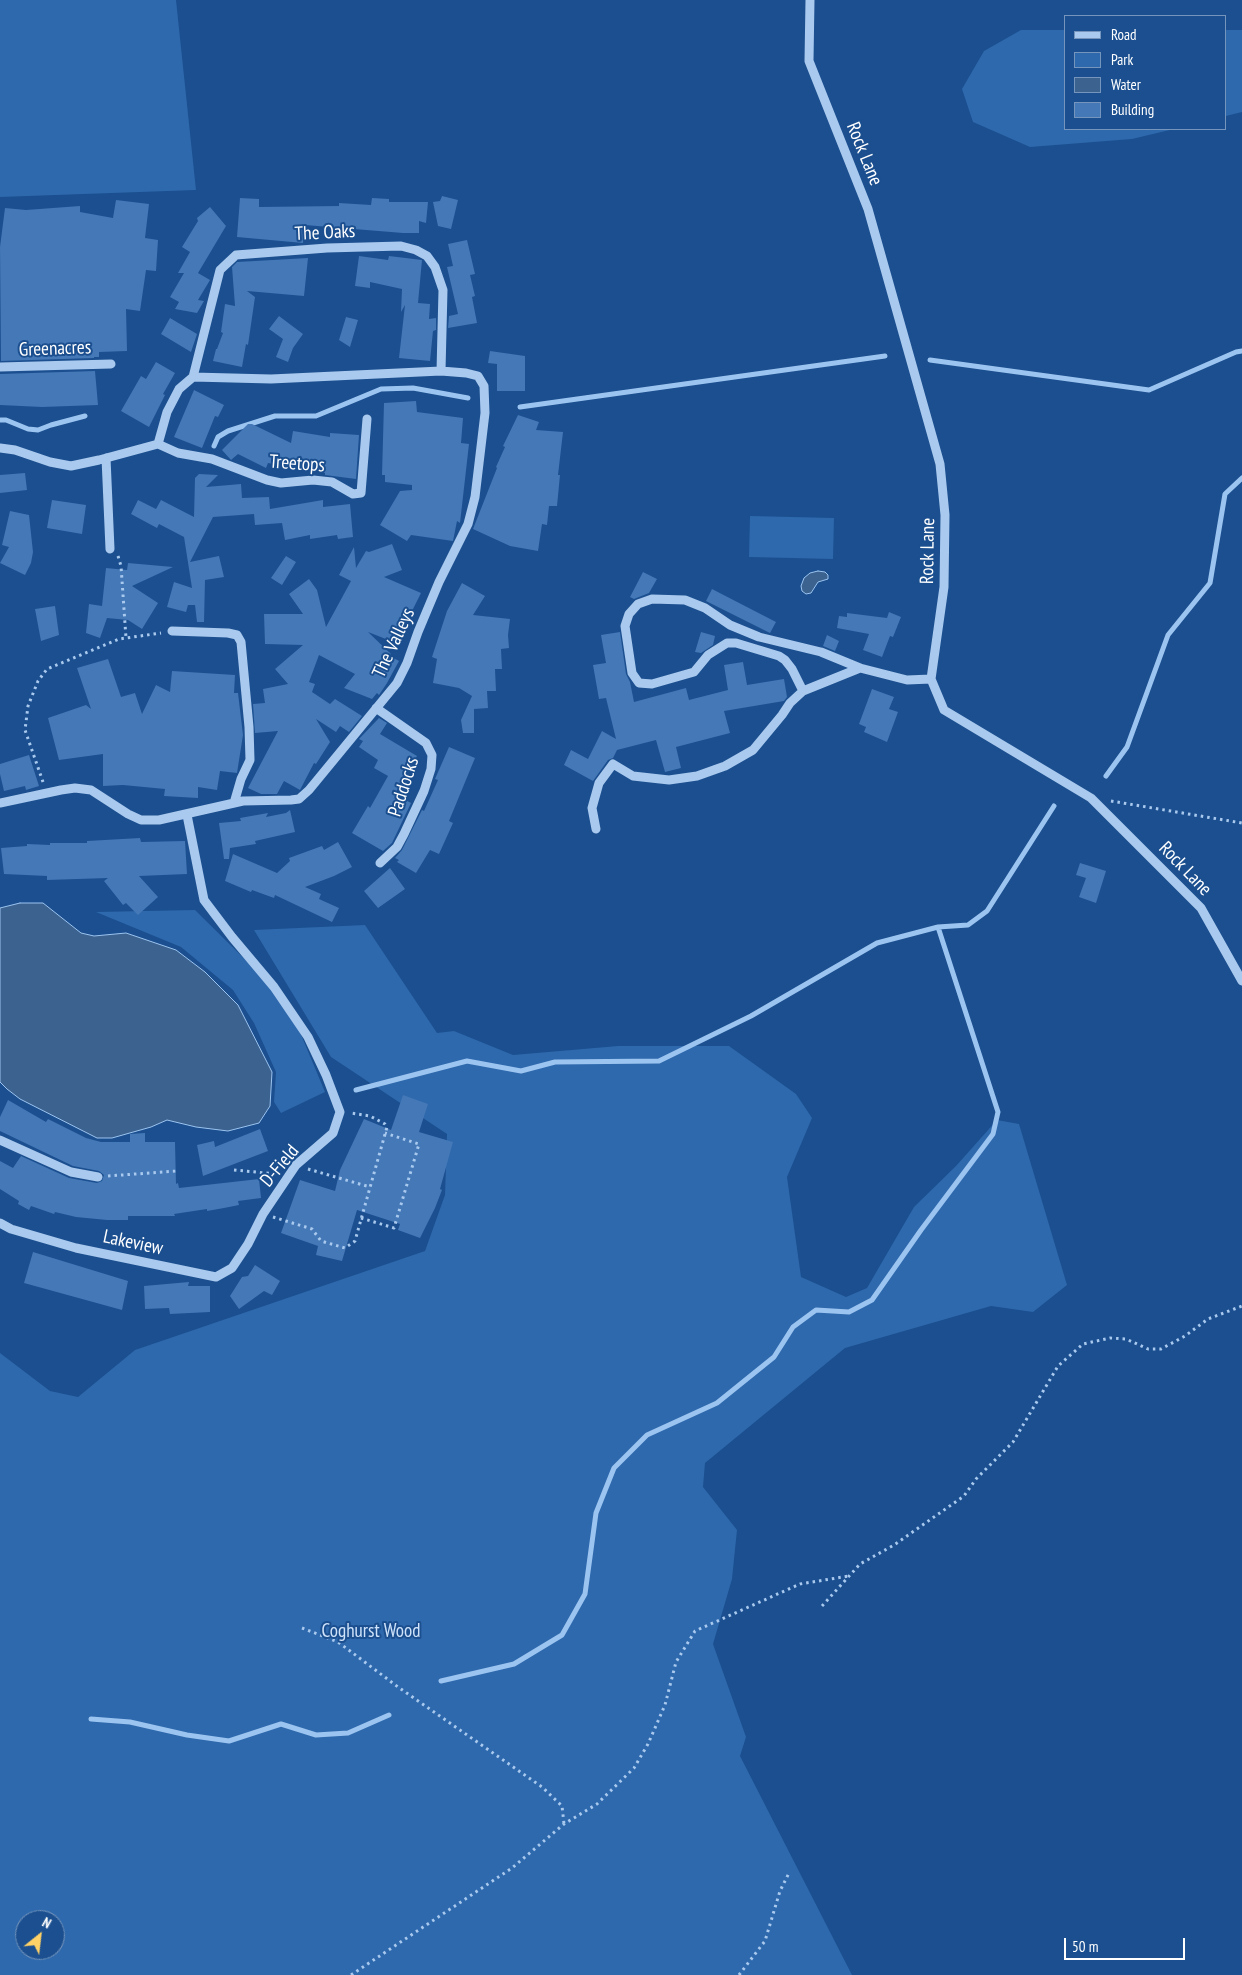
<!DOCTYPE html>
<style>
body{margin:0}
#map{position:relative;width:1242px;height:1975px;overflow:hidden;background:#1b4f8f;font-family:"PT Sans Narrow",sans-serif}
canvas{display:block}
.legend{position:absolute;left:1064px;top:15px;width:162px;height:115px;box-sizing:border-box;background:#1b4f8f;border:1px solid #7695bc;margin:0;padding:6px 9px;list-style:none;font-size:15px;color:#fff}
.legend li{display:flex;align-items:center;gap:10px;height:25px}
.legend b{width:25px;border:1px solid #7695bc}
.north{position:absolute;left:15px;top:1910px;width:50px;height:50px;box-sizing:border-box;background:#1b4f8f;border:1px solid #7695bc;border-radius:50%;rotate:29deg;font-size:14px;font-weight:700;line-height:20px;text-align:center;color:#fff}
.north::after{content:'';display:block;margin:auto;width:18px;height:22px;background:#ffd166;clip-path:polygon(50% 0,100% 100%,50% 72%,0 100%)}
.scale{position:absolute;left:1064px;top:1938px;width:121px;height:22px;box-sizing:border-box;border:2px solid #fff;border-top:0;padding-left:6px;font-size:15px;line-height:18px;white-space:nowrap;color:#fff;-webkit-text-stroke:4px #1b4f8f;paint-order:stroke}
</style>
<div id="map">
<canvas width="1242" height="1975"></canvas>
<ul class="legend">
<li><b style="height:6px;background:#a9c9ee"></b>Road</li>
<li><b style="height:14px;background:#2e69ad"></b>Park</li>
<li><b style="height:14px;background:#3c6290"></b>Water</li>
<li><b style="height:14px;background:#4478b7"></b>Building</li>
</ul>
<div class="north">N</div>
<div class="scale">50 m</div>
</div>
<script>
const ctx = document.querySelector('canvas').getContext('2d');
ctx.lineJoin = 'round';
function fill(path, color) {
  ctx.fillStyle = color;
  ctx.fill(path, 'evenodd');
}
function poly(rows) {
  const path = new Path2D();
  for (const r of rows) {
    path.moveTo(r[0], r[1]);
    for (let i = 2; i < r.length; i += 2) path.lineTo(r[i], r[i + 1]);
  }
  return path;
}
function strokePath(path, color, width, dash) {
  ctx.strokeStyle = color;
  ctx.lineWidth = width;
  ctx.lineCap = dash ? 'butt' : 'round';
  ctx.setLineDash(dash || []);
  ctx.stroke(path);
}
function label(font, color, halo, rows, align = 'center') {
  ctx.font = font + ' "PT Sans Narrow",sans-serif';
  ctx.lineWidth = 4;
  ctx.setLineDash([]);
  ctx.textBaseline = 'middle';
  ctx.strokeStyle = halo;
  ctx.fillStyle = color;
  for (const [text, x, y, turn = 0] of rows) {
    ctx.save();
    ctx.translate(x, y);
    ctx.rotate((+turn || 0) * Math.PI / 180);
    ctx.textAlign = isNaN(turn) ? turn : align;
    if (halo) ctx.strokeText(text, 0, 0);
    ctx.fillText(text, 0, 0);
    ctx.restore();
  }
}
fill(poly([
 [0,0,176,0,196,190,0,197],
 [1021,30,1066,30,1066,129,1174,129,1132,139,1030,147,973,122,962,89,984,51],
 [1226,30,1242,30,1242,112,1226,116],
 [750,516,834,518,833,559,749,557],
 [195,910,287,1001,325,1092,281,1113,274,1102,276,1072,254,1023,233,990,181,947,96,912],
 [365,925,437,1033,454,1031,513,1055,618,1046,729,1046,796,1094,812,1118,787,1177,801,1277,846,1297,867,1288,914,1207,956,1166,997,1120,1019,1124,1067,1285,1033,1312,991,1306,845,1348,705,1463,703,1487,737,1530,732,1579,713,1644,746,1737,740,1756,852,1975,0,1975,0,1353,50,1391,78,1397,135,1350,425,1251,445,1195,447,1134,331,1057,254,930],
 [25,1920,55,1920,55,1950,25,1950]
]), '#2e69ad');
const water = poly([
 [818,571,825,572,828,575,828,579,818,582,811,593,806,594,802,591,801,586,804,578,810,573,818,571],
 [20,903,43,903,81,933,94,936,126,933,176,950,205,972,238,1005,272,1072,270,1106,259,1123,228,1131,196,1127,167,1120,151,1127,112,1138,97,1138,20,1099,7,1089,0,1082,0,908,20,903]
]);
fill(water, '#3c6290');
strokePath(water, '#9cc4f0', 1);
strokePath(poly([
 [930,360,1149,390,1236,352,1242,351],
 [520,407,885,356],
 [0,420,6,420,28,429,38,430,51,425,85,416],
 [214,446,218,437,228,431,275,416,316,416,381,389,413,388,468,398],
 [1106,776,1127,747,1168,635,1210,583,1225,494,1242,478],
 [356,1090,467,1061,521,1071,555,1062,659,1061,751,1016,877,943,938,927,968,925,987,911,1054,806],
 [441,1681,514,1664,562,1635,585,1594,596,1513,614,1468,647,1435,717,1403,774,1357,793,1327,816,1310,849,1312,872,1300,921,1230,993,1134,998,1112,938,927],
 [91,1719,130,1722,187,1735,229,1741,281,1724,316,1735,348,1733,389,1715]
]), '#9cc4f0', 5);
fill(poly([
 [442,196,458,200,451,229,438,226,433,202,440,201],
 [240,198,259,199,259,207,339,206,339,203,371,205,372,198,389,199,389,202,428,202,426,223,419,221,419,233,403,233,305,225,303,243,237,237],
 [116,200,149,204,145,238,158,240,156,271,146,270,140,311,126,309,127,351,99,352,99,357,94,357,94,358,1,361,0,247,5,208,26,210,80,206,80,212,113,218],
 [210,207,226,226,198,273,210,280,198,300,204,301,197,313,175,309,179,302,170,297,184,273,178,273,190,252,182,247,198,221,197,218],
 [467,240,475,274,470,275,475,296,472,297,477,323,448,328,449,316,458,314,447,267,453,266,448,244],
 [359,256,388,260,389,256,422,260,418,303,430,304,429,319,436,318,436,330,433,331,430,361,399,358,405,305,401,312,402,289,370,282,370,288,355,286],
 [308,258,304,296,247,291,255,297,248,345,246,344,242,367,213,361,216,349,217,349,223,333,221,332,225,304,235,306,232,267,237,262],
 [279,316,303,334,293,348,288,362,276,357,283,339,269,329],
 [346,317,358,320,350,347,339,340],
 [170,318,197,334,191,352,161,334],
 [490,351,525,356,525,391,497,391,497,364,488,363],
 [156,362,175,373,163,394,165,395,149,427,121,411,141,376,146,379],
 [95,371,98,405,42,407,0,405,0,374],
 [194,390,224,405,218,417,215,416,202,448,174,437],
 [416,401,417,412,463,418,461,443,469,444,460,523,457,521,453,541,411,535,407,541,380,525,400,491,412,490,412,485,385,482,385,475,382,475,384,403],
 [518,415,539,422,536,430,563,432,558,475,560,475,557,506,549,506,547,525,542,524,538,551,510,546,473,529,497,468,496,467,505,447,503,446],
 [248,424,252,424,291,443,293,431,330,437,330,433,359,435,356,479,325,475,325,473,268,463,266,468,238,454,231,460,222,450],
 [25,473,27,490,0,493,0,475],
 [199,474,218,475,206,487,241,484,242,498,269,497,270,509,323,500,323,507,350,504,353,537,338,539,337,535,310,539,310,535,285,540,282,523,255,525,254,514,213,517,190,562,219,556,224,577,205,580,204,622,197,622,195,605,188,605,186,612,167,607,174,582,192,588,184,537,159,524,157,528,131,514,138,500,156,509,161,500,194,517,195,478],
 [52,500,86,505,82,534,47,528],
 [10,511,29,515,33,552,31,563,25,575,0,563,9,547,2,545],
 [392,544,402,570,384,577,421,593,396,643,368,632,391,654,390,656,399,661,387,683,379,695,377,693,372,699,344,688,355,674,319,655,309,682,315,684,312,692,330,704,335,699,362,716,349,732,340,726,336,732,316,719,330,742,316,764,314,763,300,790,284,781,277,794,261,794,248,788,278,731,255,733,253,704,265,703,263,689,288,684,275,669,303,645,265,644,264,614,303,614,289,594,309,579,317,590,326,627,351,581,339,575,354,547,356,568,366,551,369,552],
 [286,556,296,562,282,585,271,578],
 [128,563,173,567,132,586,158,603,142,629,128,620,107,618,100,638,86,633,89,604,102,606,106,568,127,570],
 [643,572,657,579,649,593,634,599,630,597],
 [462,583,485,596,473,615,510,619,508,635,509,648,501,649,502,669,495,669,496,691,487,691,488,708,474,709,474,733,463,733,461,720,472,696,459,688,433,683,437,659,432,657,447,611],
 [712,589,776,622,770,633,706,601],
 [55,606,59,635,41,641,35,609],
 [889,612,901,617,893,637,890,636,882,657,863,650,869,634,837,628,839,616,847,617,847,613,887,618],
 [620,632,626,674,630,682,634,702,686,688,689,700,728,690,724,665,743,662,747,685,784,679,787,697,784,701,724,711,730,733,676,747,681,768,665,772,656,740,617,750,613,758,608,760,593,781,564,765,571,750,588,759,602,731,616,739,606,698,599,699,593,665,606,663,601,635],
 [701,632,715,636,713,645,701,653,695,652],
 [827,635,839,641,835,651,823,646],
 [108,659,121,697,135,693,142,714,156,685,170,692,172,671,235,675,234,693,238,693,243,735,237,773,220,771,217,790,198,787,198,798,164,796,165,789,123,785,103,786,103,754,59,760,48,718,86,705,91,709,77,668],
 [872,689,894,697,889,709,898,712,887,742,864,732,866,727,859,724],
 [379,718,387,723,380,734,417,756,395,794,411,803,392,843,383,851,352,833,368,806,370,808,388,776,374,768,378,760,359,747,363,741,359,739],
 [449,747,475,758,449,821,453,823,439,854,430,850,416,873,397,862,399,860,395,858,402,850,422,810,424,811,438,780,435,779],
 [29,755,39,786,26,790,25,786,4,791,0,774,0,764],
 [290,810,295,832,255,841,256,844,230,848,229,859,224,859,219,823,241,821,240,818,268,813,266,817,286,813],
 [140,838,141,842,185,841,187,874,139,876,158,897,138,915,126,903,123,905,104,881,108,878,47,880,47,876,4,874,1,848,27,846,27,844,50,845,50,843,87,843,87,841],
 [338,842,352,867,334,876,305,887,321,894,319,899,339,908,332,922,275,895,274,898,252,890,251,892,225,881,233,854,277,873,290,861,289,858,322,846,324,850],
 [1080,863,1106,871,1096,903,1079,897,1086,878,1076,875],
 [390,868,405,889,378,908,364,891],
 [403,1095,428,1104,419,1132,453,1142,440,1189,442,1190,435,1208,420,1238,398,1230,400,1224,357,1210,342,1261,316,1255,318,1246,281,1233,300,1180,335,1191,340,1170,364,1119,391,1130],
 [8,1100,46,1122,48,1119,86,1138,101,1142,130,1142,130,1134,145,1133,145,1142,175,1142,176,1184,178,1183,179,1188,259,1179,261,1198,238,1201,239,1205,224,1208,207,1211,207,1209,174,1214,175,1216,128,1216,128,1220,107,1220,76,1217,55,1212,54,1214,31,1206,29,1210,18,1204,19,1201,0,1189,0,1161,13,1168,21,1156,69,1178,97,1183,102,1181,104,1175,99,1171,73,1166,0,1131,0,1117],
 [260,1129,268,1151,203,1176,197,1145,214,1141,215,1147],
 [33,1252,128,1281,122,1310,24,1283],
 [255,1265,280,1281,272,1295,264,1291,239,1309,230,1296,242,1277,248,1276],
 [189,1282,188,1286,210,1286,210,1312,170,1314,169,1308,145,1309,144,1286]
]), '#4478b7');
strokePath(poly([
 [118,556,121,566,126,638],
 [43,782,25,730,28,706,38,681,47,669,119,639,161,633],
 [1111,801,1242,823],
 [308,1169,370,1187],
 [234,1170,276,1174],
 [108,1176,177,1171],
 [273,1217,312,1229,321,1241,345,1248,355,1241,387,1127,385,1124,370,1116,351,1113],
 [361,1218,394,1228,419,1144,385,1133],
 [822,1606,860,1564,894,1545,964,1496,976,1479,1013,1442,1058,1366,1083,1344,1110,1338,1126,1339,1148,1349,1161,1349,1185,1336,1208,1319,1242,1306],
 [302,1628,338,1642,398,1687,542,1787,562,1806,564,1824],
 [351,1975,512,1868,564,1824,597,1804,634,1768,648,1744,665,1705,676,1662,695,1631,800,1584,849,1576],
 [739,1975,765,1941,780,1891,789,1873]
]), '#a9c9ee', 3, [2.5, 4]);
strokePath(poly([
 [810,0,809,61,868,209,940,464,945,515,944,587,931,679,944,710,1091,798,1201,908,1242,981],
 [0,367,111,364],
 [193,377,220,270,236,255,327,248,401,246,416,250,427,256,435,267,443,290,441,371],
 [158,444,178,453,212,459,267,480,281,483,313,480,332,482,353,494,361,493,367,419],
 [0,448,15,450,50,462,71,466,99,460,158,444,167,412,179,389,193,377,271,379,441,371,466,373,478,376,484,386,485,413,475,497,468,524,439,582,418,632,407,663,397,683,309,790,299,799,291,800,243,801,159,820,141,820,128,814,91,790,75,788,61,790,0,803],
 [106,458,110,549],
 [172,631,228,633,237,635,241,642,249,727,250,760,241,779,234,803],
 [803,691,792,669,785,660,779,656,736,643,727,643,708,655,694,672,652,684,639,683,632,673,625,626,629,614,638,604,652,599,685,600,705,608,730,625,759,637,821,652,860,668],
 [376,708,426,743,432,755,431,769,424,791,404,834,397,847,380,863],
 [596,829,592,808,599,783,613,764,633,776,669,780,697,776,725,766,753,750,782,715,790,703,803,691,860,668,907,680,931,679],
 [0,1140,71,1172,98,1177],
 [0,1223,11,1229,76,1248,216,1277,232,1268,248,1244,263,1214,296,1165,333,1133,340,1112,326,1075,308,1037,274,987,232,937,204,900,187,815]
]), '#a9c9ee', 9);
label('19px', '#fff', '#1b4f8f', [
 ["Rock Lane",864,154,68],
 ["The Oaks",325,233,-3],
 ["Greenacres",55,349,-2],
 ["Treetops",297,464,4],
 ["Rock Lane",928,551,-89],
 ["The Valleys",394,643,-65],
 ["Paddocks",404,787,-72],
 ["Rock Lane",1185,869,46],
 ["D-Field",280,1166,-50],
 ["Lakeview",133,1243,12]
]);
label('19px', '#cfe3fa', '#1b4f8f', [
 ["Coghurst Wood",371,1632]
]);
</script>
